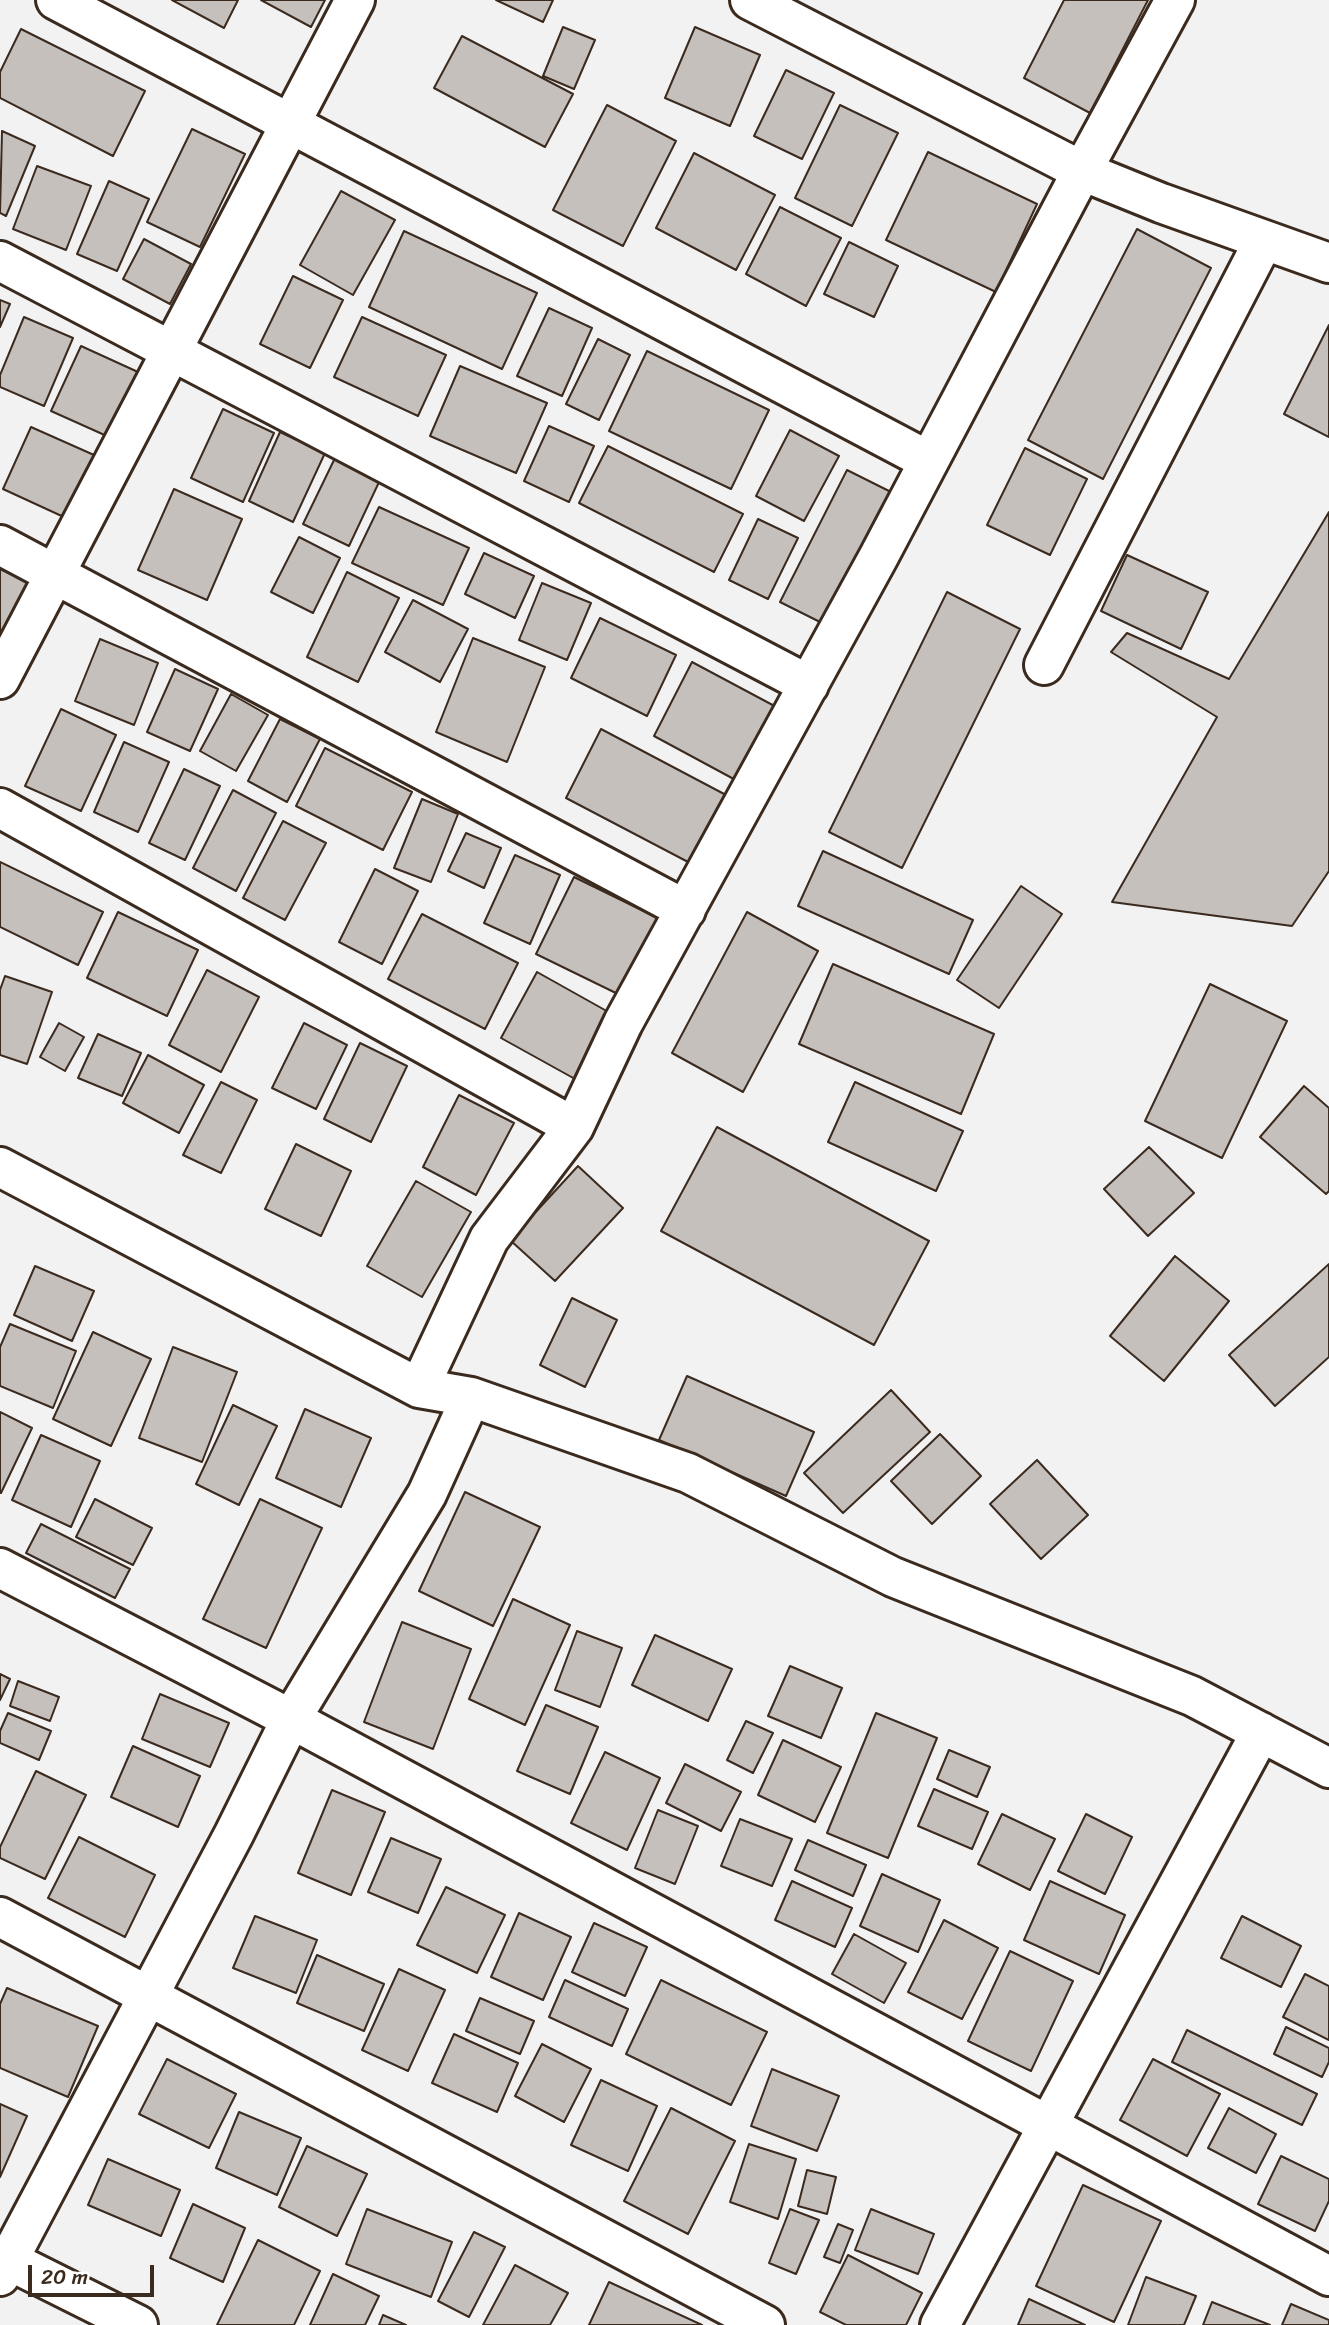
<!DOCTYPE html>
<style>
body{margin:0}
#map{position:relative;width:1329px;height:2325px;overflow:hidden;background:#f3f2f2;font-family:Sriracha,sans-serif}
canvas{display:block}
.scale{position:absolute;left:28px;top:2265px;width:126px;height:32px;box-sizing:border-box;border:4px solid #3b2a1e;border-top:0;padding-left:9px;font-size:21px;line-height:24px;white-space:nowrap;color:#3b2a1e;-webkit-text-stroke:5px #fff;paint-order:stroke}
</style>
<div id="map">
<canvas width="1329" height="2325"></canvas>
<div class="scale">20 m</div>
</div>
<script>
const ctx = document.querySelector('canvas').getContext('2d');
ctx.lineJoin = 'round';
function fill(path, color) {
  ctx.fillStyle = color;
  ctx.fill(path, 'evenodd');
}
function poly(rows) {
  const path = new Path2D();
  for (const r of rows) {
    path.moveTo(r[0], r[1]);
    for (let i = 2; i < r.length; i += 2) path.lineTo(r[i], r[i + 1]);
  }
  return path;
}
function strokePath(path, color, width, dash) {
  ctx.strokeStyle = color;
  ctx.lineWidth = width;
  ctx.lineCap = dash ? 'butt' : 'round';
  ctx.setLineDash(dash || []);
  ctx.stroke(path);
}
const building = poly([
 [172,0,238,0,224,28,172,0],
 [261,0,325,0,311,27,261,0],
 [496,0,553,0,543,22,496,0],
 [1064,0,1148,0,1090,113,1024,78,1064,0],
 [563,27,595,40,574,89,543,76,563,27],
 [695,27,760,55,730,126,665,98,695,27],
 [21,29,145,91,113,156,0,98,0,72,21,29],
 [462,36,573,94,545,147,434,88,462,36],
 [786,70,834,93,802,159,754,136,786,70],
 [607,105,676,141,623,246,553,210,607,105],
 [840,105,898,133,852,226,795,198,840,105],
 [192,129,245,154,200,247,147,222,192,129],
 [2,131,35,146,6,216,0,213,2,131],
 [928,152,1037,204,996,292,886,240,928,152],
 [694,153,775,195,736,270,656,228,694,153],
 [37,166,91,186,66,250,13,229,37,166],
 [109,181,149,199,117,271,77,254,109,181],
 [341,191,395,220,353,295,300,265,341,191],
 [780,207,841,238,806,306,746,274,780,207],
 [1137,229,1211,268,1103,479,1028,440,1137,229],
 [404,231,537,293,502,369,369,307,404,231],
 [144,239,191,264,170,304,123,279,144,239],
 [849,242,898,266,874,317,824,294,849,242],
 [293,276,343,300,310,368,260,344,293,276],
 [0,300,10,304,0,327,0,300],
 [549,308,592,328,562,396,517,376,549,308],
 [24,317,73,338,44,406,0,387,0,375,24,317],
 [362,317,446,355,418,416,334,377,362,317],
 [1329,325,1329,437,1284,414,1329,325],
 [598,339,630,355,599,420,566,404,598,339],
 [81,346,138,372,109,437,51,411,81,346],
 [647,351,769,410,731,489,609,431,647,351],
 [460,366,547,403,516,473,430,436,460,366],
 [223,409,274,433,243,502,191,478,223,409],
 [549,426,594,446,569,502,524,481,549,426],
 [31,427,94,455,66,518,3,489,31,427],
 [790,430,839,456,804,521,756,496,790,430],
 [280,432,325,453,293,522,249,501,280,432],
 [608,446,743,514,714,572,579,503,608,446],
 [1025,448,1087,479,1050,555,987,525,1025,448],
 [335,458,380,480,349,546,303,524,335,458],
 [847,470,895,494,828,626,780,602,847,470],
 [174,489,242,519,207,600,138,570,174,489],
 [379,507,469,548,443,605,352,563,379,507],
 [1329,512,1329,871,1292,926,1112,902,1217,717,1111,652,1127,633,1229,679,1329,512],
 [758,519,798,538,768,599,729,580,758,519],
 [299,537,340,558,313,613,271,592,299,537],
 [484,553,534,576,515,618,465,594,484,553],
 [1127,555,1208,592,1181,649,1101,611,1127,555],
 [0,569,30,583,0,645,0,569],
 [347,572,399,598,358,682,307,657,347,572],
 [542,583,591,603,567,660,519,640,542,583],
 [947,592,1020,629,902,868,829,832,947,592],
 [413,600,468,629,440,682,385,652,413,600],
 [600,618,676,655,647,716,571,678,600,618],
 [473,638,545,667,507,762,436,732,473,638],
 [100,639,158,663,134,725,75,701,100,639],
 [692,662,782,710,743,784,654,736,692,662],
 [175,669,218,689,190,751,147,732,175,669],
 [231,694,268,715,236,771,200,751,231,694],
 [61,709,116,735,81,811,25,786,61,709],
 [280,719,320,739,287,802,248,781,280,719],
 [601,729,726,795,690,863,566,798,601,729],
 [124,742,169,762,138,832,94,812,124,742],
 [325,748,412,792,383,850,296,806,325,748],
 [184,769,220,786,185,860,149,843,184,769],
 [233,790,276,813,236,891,193,868,233,790],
 [422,799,458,814,431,882,394,868,422,799],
 [283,821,326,843,285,920,243,898,283,821],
 [466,833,501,848,484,888,448,871,466,833],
 [823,851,973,920,949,974,798,906,823,851],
 [515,855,560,875,530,944,484,923,515,855],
 [0,862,103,912,78,965,0,927,0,862],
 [375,869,418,891,382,964,339,942,375,869],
 [574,877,660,919,622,996,536,954,574,877],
 [1021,886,1062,914,999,1008,957,980,1021,886],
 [118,912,198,950,167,1016,87,978,118,912],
 [747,912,818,951,743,1092,672,1053,747,912],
 [422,914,518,963,485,1029,388,979,422,914],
 [833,964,994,1034,961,1114,799,1044,833,964],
 [207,970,259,997,221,1072,169,1045,207,970],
 [537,972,612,1014,575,1079,501,1038,537,972],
 [5,976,52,992,27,1064,0,1055,0,990,5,976],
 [1210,984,1287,1021,1222,1158,1145,1121,1210,984],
 [59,1023,84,1037,65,1071,40,1057,59,1023],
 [304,1023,347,1045,316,1109,272,1088,304,1023],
 [98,1034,141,1053,122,1096,78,1078,98,1034],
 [360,1043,407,1066,371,1142,324,1119,360,1043],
 [148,1055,204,1085,179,1133,123,1103,148,1055],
 [221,1082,257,1100,221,1173,183,1155,221,1082],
 [855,1082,963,1131,936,1191,828,1142,855,1082],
 [1304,1086,1329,1108,1329,1191,1326,1194,1260,1137,1304,1086],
 [459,1095,514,1123,476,1195,423,1167,459,1095],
 [717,1127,929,1241,874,1345,661,1231,717,1127],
 [296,1144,351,1171,321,1236,265,1209,296,1144],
 [1149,1147,1194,1193,1148,1236,1104,1189,1149,1147],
 [578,1166,623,1208,555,1281,510,1240,578,1166],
 [416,1181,471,1212,422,1297,367,1266,416,1181],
 [1175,1256,1229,1301,1164,1381,1110,1336,1175,1256],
 [1329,1264,1329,1357,1275,1406,1229,1355,1329,1264],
 [35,1266,94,1291,72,1341,14,1315,35,1266],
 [572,1298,617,1320,585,1387,540,1365,572,1298],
 [10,1324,76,1351,53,1408,0,1386,0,1347,10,1324],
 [93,1332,151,1359,111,1446,53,1419,93,1332],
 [173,1347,237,1372,202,1462,139,1438,173,1347],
 [687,1376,814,1432,786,1496,659,1440,687,1376],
 [891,1390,930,1432,843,1513,804,1473,891,1390],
 [233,1405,277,1426,239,1505,196,1484,233,1405],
 [305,1409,371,1438,341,1507,276,1478,305,1409],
 [0,1412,32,1428,1,1493,0,1493,0,1412],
 [940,1434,981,1476,932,1524,891,1481,940,1434],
 [41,1435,100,1461,71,1527,12,1500,41,1435],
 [1037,1460,1088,1515,1041,1559,990,1504,1037,1460],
 [465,1492,540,1527,493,1626,419,1591,465,1492],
 [95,1499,152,1528,133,1565,76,1537,95,1499],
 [260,1499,322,1528,266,1648,203,1619,260,1499],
 [41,1524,130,1569,115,1598,26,1553,41,1524],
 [513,1599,570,1625,525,1725,469,1699,513,1599],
 [402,1622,471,1649,433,1749,364,1722,402,1622],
 [577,1631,622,1648,600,1707,555,1690,577,1631],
 [655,1635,732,1669,708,1721,632,1685,655,1635],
 [790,1666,842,1688,821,1738,768,1716,790,1666],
 [0,1674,10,1679,0,1700,0,1674],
 [18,1681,59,1697,50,1721,10,1706,18,1681],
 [160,1694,229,1723,210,1767,142,1739,160,1694],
 [546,1705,598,1727,570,1794,517,1771,546,1705],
 [8,1713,51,1731,39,1760,0,1743,0,1731,8,1713],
 [876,1713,937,1738,888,1858,827,1833,876,1713],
 [746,1721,773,1733,753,1773,727,1760,746,1721],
 [783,1740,841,1767,815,1822,758,1795,783,1740],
 [133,1746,200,1776,178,1827,111,1797,133,1746],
 [949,1750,990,1767,977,1797,937,1779,949,1750],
 [605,1752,660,1778,627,1850,571,1823,605,1752],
 [685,1764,741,1792,721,1831,666,1803,685,1764],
 [36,1771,86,1795,45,1879,0,1858,0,1847,36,1771],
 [934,1789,988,1812,972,1849,918,1826,934,1789],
 [332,1790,385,1812,351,1895,298,1873,332,1790],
 [658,1810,698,1826,675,1884,635,1868,658,1810],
 [1002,1814,1055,1839,1030,1890,978,1864,1002,1814],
 [1086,1814,1132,1837,1105,1894,1058,1871,1086,1814],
 [740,1819,792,1839,772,1886,721,1866,740,1819],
 [79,1837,155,1875,125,1937,48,1898,79,1837],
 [391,1838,441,1859,418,1913,368,1892,391,1838],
 [808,1840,866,1865,853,1896,795,1870,808,1840],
 [882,1874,940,1900,918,1952,860,1926,882,1874],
 [792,1881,852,1908,835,1947,775,1920,792,1881],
 [1050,1881,1125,1915,1099,1974,1024,1940,1050,1881],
 [446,1887,505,1915,477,1973,417,1945,446,1887],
 [519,1913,571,1937,543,2000,491,1977,519,1913],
 [255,1916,317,1940,296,1993,233,1968,255,1916],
 [1242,1916,1301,1946,1281,1987,1221,1958,1242,1916],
 [944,1920,998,1948,962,2019,908,1992,944,1920],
 [594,1923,647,1947,625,1996,572,1972,594,1923],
 [854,1934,906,1963,884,2003,832,1974,854,1934],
 [1010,1951,1073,1981,1031,2071,968,2041,1010,1951],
 [317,1955,384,1984,364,2031,297,2003,317,1955],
 [399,1969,445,1990,408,2071,362,2050,399,1969],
 [1305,1974,1329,1986,1329,2040,1283,2017,1305,1974],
 [565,1980,628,2009,612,2046,549,2017,565,1980],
 [661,1980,767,2032,731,2105,626,2054,661,1980],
 [7,1988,98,2026,68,2097,0,2068,0,2004,7,1988],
 [480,1998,534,2021,520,2054,466,2031,480,1998],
 [1286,2027,1329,2048,1329,2062,1322,2077,1274,2054,1286,2027],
 [1187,2030,1317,2094,1302,2125,1172,2062,1187,2030],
 [454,2034,518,2063,497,2112,432,2083,454,2034],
 [542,2044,591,2069,564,2122,515,2096,542,2044],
 [167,2059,236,2094,209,2148,139,2114,167,2059],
 [1153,2059,1220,2094,1187,2156,1120,2120,1153,2059],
 [772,2069,839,2096,817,2151,751,2126,772,2069],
 [601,2080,657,2106,628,2171,571,2145,601,2080],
 [0,2104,27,2116,0,2177,0,2104],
 [671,2108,735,2141,688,2234,624,2201,671,2108],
 [1229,2108,1276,2134,1256,2173,1208,2148,1229,2108],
 [239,2112,301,2138,277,2195,216,2168,239,2112],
 [749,2144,796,2159,778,2219,730,2202,749,2144],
 [307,2146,367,2174,337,2236,279,2207,307,2146],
 [1281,2156,1329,2179,1329,2201,1315,2231,1258,2204,1281,2156],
 [108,2159,180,2190,161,2236,88,2205,108,2159],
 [807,2170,836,2177,827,2214,798,2206,807,2170],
 [1083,2185,1161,2221,1114,2322,1036,2286,1083,2185],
 [193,2204,245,2228,223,2282,170,2258,193,2204],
 [367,2209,452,2242,431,2297,346,2264,367,2209],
 [790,2209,819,2220,796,2274,769,2263,790,2209],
 [871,2209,934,2234,918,2274,855,2250,871,2209],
 [838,2224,853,2230,840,2263,824,2257,838,2224],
 [474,2232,505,2247,469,2317,438,2301,474,2232],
 [258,2240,320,2271,294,2325,217,2325,258,2240],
 [848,2255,922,2293,906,2325,846,2325,820,2312,848,2255],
 [515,2265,568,2293,550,2325,483,2325,515,2265],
 [333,2274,379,2296,365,2325,310,2325,333,2274],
 [1146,2277,1196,2296,1184,2325,1128,2325,1146,2277],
 [609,2282,702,2325,589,2325,609,2282],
 [1029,2299,1085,2325,1018,2325,1029,2299],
 [1212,2302,1270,2325,1203,2325,1212,2302],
 [1291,2304,1329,2320,1329,2325,1282,2325,1291,2304],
 [383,2315,406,2325,379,2325,383,2315]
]);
fill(building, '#c6c0bd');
strokePath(building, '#3b2a1e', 2);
const minor = poly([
 [56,0,929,461],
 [750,0,1082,171,1161,203,1329,263],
 [0,261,809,685],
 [0,545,686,910],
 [1044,665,1264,240],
 [0,679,355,0],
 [0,808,574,1127],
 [0,1167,419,1388,471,1397,688,1473,893,1577,1192,1696,1329,1768],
 [419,1388,489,1239,574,1127,623,1023,879,556,1082,171,1175,0],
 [0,1568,291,1719,1329,2276],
 [0,1917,765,2325],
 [0,2256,138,2325],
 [0,2276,234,1834,291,1719,427,1494,471,1397],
 [940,2325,1261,1732]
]);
strokePath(minor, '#3b2a1e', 44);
strokePath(minor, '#fff', 38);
</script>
